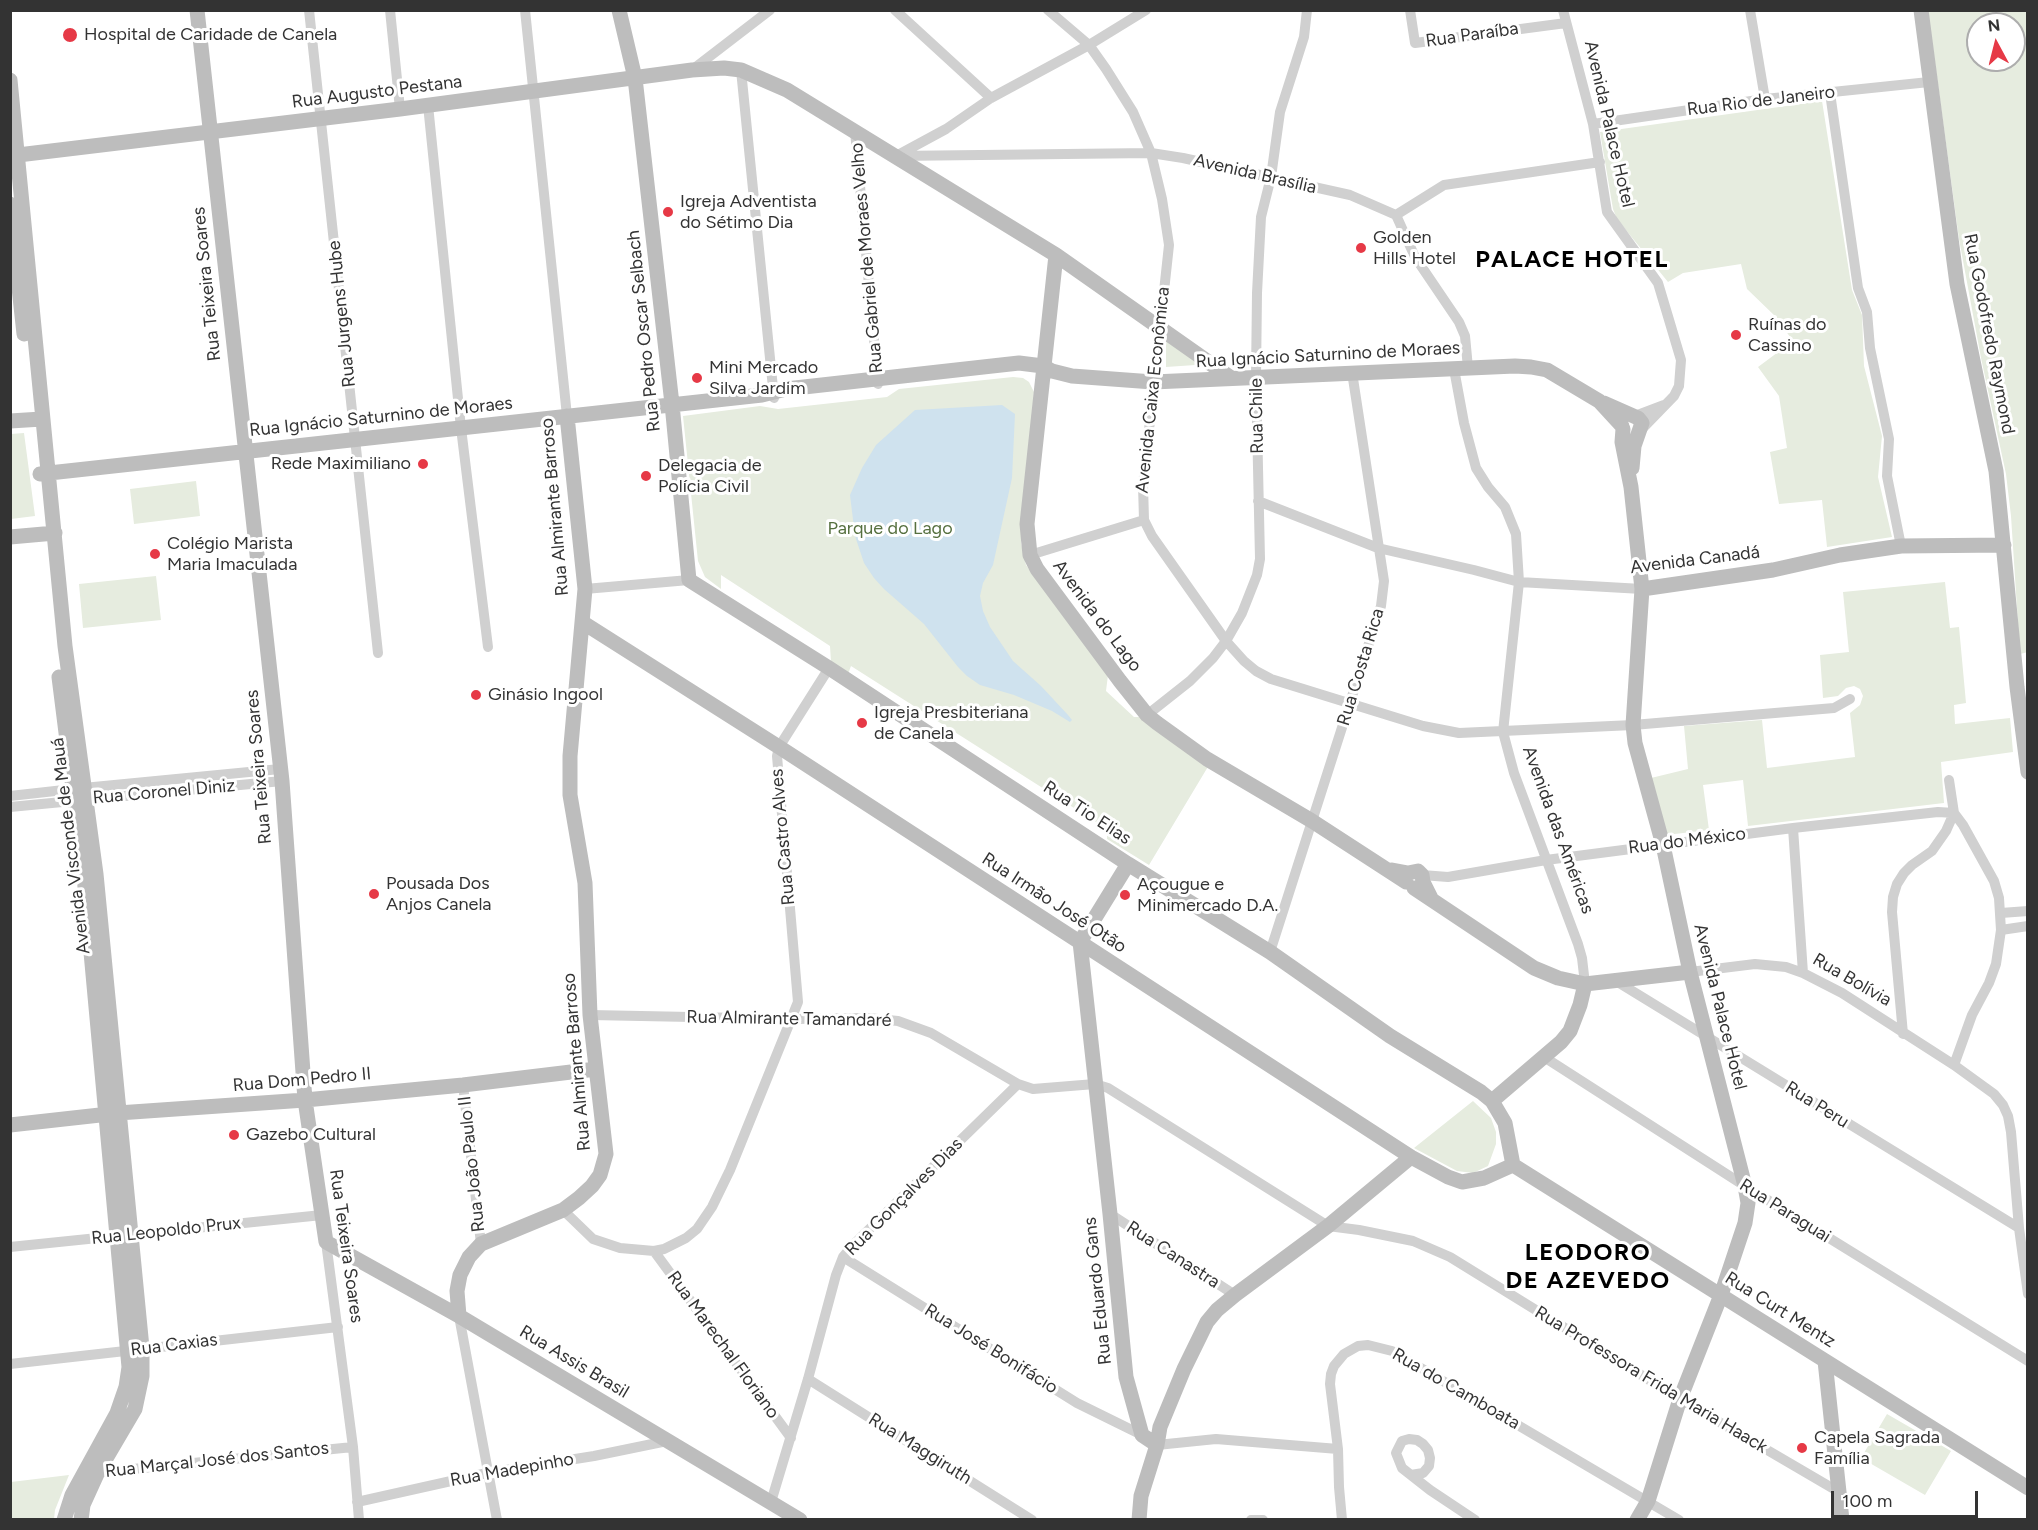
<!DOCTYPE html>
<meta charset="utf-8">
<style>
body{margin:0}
#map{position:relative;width:2038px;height:1530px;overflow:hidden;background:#fff;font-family:Figtree,sans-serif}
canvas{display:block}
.frame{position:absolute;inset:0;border:12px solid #333;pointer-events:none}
.north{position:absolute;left:1966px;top:12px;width:60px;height:60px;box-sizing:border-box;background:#fff;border:2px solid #adadad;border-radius:50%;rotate:353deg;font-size:16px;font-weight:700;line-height:24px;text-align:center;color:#333}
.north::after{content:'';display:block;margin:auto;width:21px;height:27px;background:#e63946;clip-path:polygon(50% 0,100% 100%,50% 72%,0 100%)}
.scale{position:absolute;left:1831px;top:1491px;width:147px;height:27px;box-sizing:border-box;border:3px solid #333;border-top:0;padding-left:8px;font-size:18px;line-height:21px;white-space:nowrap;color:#333;-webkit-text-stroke:4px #fff;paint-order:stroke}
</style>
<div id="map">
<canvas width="2038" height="1530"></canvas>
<div class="frame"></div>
<div class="north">N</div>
<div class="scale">100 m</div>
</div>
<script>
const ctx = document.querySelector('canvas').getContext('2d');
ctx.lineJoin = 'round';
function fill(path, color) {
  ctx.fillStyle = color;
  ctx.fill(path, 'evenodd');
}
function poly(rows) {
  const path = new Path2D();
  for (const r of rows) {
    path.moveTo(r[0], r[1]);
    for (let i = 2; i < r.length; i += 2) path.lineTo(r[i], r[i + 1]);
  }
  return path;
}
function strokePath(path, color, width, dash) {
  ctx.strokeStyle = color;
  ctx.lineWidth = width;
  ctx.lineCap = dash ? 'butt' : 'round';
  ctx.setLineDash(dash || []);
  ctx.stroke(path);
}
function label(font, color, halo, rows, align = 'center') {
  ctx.font = font + ' Figtree,sans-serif';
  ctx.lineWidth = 6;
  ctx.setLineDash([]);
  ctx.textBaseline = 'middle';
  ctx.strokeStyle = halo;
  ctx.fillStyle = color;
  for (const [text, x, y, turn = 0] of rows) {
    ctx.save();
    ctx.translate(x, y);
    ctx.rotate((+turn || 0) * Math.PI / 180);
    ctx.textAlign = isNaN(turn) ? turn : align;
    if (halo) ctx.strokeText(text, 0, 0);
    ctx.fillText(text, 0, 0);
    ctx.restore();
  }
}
fill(poly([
 [1928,11,2027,11,2028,652,2020,654,2011,516,2006,474,1981,358,1959,239],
 [1978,24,2014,24,2014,60,1978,60],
 [1822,101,1852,290,1862,315,1864,366,1882,436,1878,477,1892,537,1827,547,1822,500,1779,504,1770,452,1787,448,1779,396,1758,367,1793,341,1775,316,1747,289,1741,264,1683,273,1668,282,1617,219,1613,209,1600,132],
 [1166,337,1210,364,1166,367],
 [1013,377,1023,378,1029,382,1034,392,1021,543,1026,565,1108,675,1106,691,1134,717,1143,717,1209,765,1149,865,1107,839,1107,829,851,666,848,674,831,662,830,646,721,575,721,589,705,577,698,561,683,416,760,406,778,409,887,397,899,389],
 [24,433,35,516,11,519,11,434],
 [196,481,200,516,134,524,130,489],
 [156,576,161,620,83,628,79,584],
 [1945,582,1950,628,1959,627,1966,703,1954,705,1955,724,2010,718,2013,752,1941,762,1944,803,1748,826,1743,780,1703,785,1709,830,1666,835,1651,778,1688,769,1684,726,1762,720,1767,768,1855,757,1850,713,1860,705,1863,696,1860,689,1854,686,1846,688,1838,696,1823,698,1820,655,1849,652,1843,592],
 [1473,1101,1491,1118,1496,1132,1496,1144,1488,1166,1473,1173,1457,1171,1414,1148],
 [1887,1414,1951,1451,1925,1495,1861,1458],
 [69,1475,55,1510,54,1519,11,1519,11,1482]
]), '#e6ecdf');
fill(poly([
 [1002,405,1015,414,1012,478,993,565,983,583,980,596,983,611,990,627,1013,661,1041,686,1068,715,1072,720,1070,722,1052,711,1014,695,980,685,967,676,958,667,924,624,884,589,874,578,864,563,855,536,850,495,862,468,876,445,915,410]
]), '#cfe2ee');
strokePath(poly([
 [309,10,378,653],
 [390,10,400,109],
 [525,10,567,416],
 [895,10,991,98],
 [1048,10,1089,45,1106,69,1133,112,1151,153,1162,199,1169,245,1143,485,1144,520,1152,536,1226,641,1244,661,1256,671,1271,679,1423,726,1459,733,1633,725,1834,708,1850,699],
 [1410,10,1415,43,1566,23],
 [1563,10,1593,124,1607,212,1658,283,1681,360,1679,386,1674,396,1641,430],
 [1750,10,1765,99],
 [692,70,770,10],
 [741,70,774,398],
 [1830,93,1858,288,1867,312,1870,348,1889,439,1887,476,1901,546],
 [428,105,461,428,488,647],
 [1593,124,1765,99,1929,82],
 [855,131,878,384],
 [898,155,946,129,991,98,1089,45,1146,10],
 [895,156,1151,153,1183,158,1350,195,1396,215],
 [1396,215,1444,185,1600,162],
 [1396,215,1415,257,1459,322,1465,336,1468,368],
 [1454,369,1464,423,1476,468,1488,487,1505,507,1516,534,1519,582,1503,732,1514,773,1578,944,1582,958,1585,984],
 [1635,416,1664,405],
 [1258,501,1378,548,1474,570,1519,582,1642,589],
 [1030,555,1144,520],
 [585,589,689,580],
 [1147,715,1190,681,1213,658,1226,641,1242,613,1257,575,1260,559,1256,376,1257,293,1261,217,1271,177,1280,112,1304,37,1307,10],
 [10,796,73,789,280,769],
 [10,807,282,781],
 [1954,813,1963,825,1994,881,1999,898,2001,930,1996,964,1989,983,1972,1015,1954,1065],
 [1793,828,1803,973],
 [1422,875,1448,877,1546,860,1793,828,1938,812,1954,813],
 [2001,913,2028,911],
 [2001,930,2028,926],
 [1270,952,1381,606,1384,581,1352,372],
 [1690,972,1755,964,1786,967,1803,973,1842,993,1954,1065,1994,1094,2003,1105,2008,1116,2011,1132,2019,1228,2028,1294],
 [1616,981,2019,1228],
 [590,1015,793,1019,868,1018,898,1021,931,1033,1018,1084,1033,1089,1095,1084,1108,1088,1328,1226,1359,1230,1413,1241,1450,1257,1680,1399,1839,1492],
 [1903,1034,1892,912,1893,897,1897,884,1904,873,1912,865,1932,851,1946,831,1954,813,1949,780],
 [1544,1057,1745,1186,2028,1361],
 [463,1085,481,1244],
 [563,1210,593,1239,620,1248,654,1251,664,1249,686,1238,697,1229,712,1207,730,1170,798,1002,777,756,779,747,829,668],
 [1110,1214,1235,1295],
 [326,1242,353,1447,359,1520],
 [10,1247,322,1215],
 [654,1251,791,1438],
 [843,1257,1077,1403,1142,1435],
 [459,1316,497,1520],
 [10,1364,338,1327],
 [808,1379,1032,1520],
 [1157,1445,1216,1439,1338,1449],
 [93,1473,353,1447],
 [1411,1475,1423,1473,1429,1466,1430,1458,1428,1450,1423,1444,1417,1440,1409,1439,1402,1441,1396,1453,1402,1468,1430,1490,1475,1520],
 [357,1502,487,1473,594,1456,667,1441],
 [771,1502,808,1379,836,1275,843,1257,853,1245,1018,1084],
 [1251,1520,1263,1520],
 [1342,1520,1339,1487,1338,1449,1330,1384,1331,1374,1334,1366,1344,1354,1358,1346,1368,1345,1392,1351,1679,1520]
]), '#d0d0d0', 10);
strokePath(poly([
 [197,10,282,781,305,1100,326,1242,459,1316,800,1520],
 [619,10,635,78,672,404,689,580,829,668,1128,864,1270,952,1390,1036,1481,1092,1492,1101,1505,1123,1513,1165],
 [1921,10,1957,284,1996,471,2017,687,2028,772],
 [10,80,65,646,96,874,142,1348,142,1376,135,1409,98,1472,83,1505,81,1520],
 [18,155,400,109,692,70,724,68,741,70,787,90,1056,255,1231,378],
 [10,204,24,334],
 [1056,255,1027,524,1030,555,1037,569,1120,681,1147,715,1157,723,1207,759,1312,821,1406,882],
 [1604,403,1638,418,1642,423,1634,446,1632,468],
 [10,421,42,419],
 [1623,429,1622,442,1631,487,1642,589,1633,725,1635,743,1663,845,1690,972,1745,1186,1748,1203,1745,1223,1721,1295,1680,1399,1648,1501,1637,1520],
 [40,474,762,395,786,389,1019,363,1043,366,1052,371,1072,376,1153,382,1515,366,1531,367,1547,370,1599,401,1622,426],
 [10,537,55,533],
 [1642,589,1773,570,1840,555,1901,546,2004,545],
 [582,622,779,747,1411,1157,1448,1177,1462,1182,1484,1178,1513,1165],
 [59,677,84,876,129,1367,126,1387,117,1413,72,1495,64,1520],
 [1392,870,1408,873,1418,871,1422,875,1423,882,1431,898],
 [1414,888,1534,968,1558,978,1585,984,1690,972],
 [1080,942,1110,1214,1126,1377,1142,1435,1157,1445],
 [1080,942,1128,864],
 [1492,1101,1561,1042,1570,1031,1580,1005,1585,984],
 [10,1125,118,1113,305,1100,463,1085,596,1069],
 [1513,1165,2028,1488],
 [459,1316,457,1291,460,1275,469,1257,481,1244,563,1210,579,1198,592,1186,600,1175,606,1154,590,1015,585,883,570,795,570,756,585,589,567,416],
 [1825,1361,1842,1520],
 [1139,1520,1141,1496,1157,1445,1160,1427,1184,1369,1207,1322,1217,1310,1235,1295,1328,1226,1411,1157]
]), '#bdbdbd', 15);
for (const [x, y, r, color] of [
 [70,35,8,"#e63946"],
 [668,212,6,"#e63946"],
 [1361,248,6,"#e63946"],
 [1736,335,6,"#e63946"],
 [697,378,6,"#e63946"],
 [423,464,6,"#e63946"],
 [646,476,6,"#e63946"],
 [155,554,6,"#e63946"],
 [476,695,6,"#e63946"],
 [862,723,6,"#e63946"],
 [374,894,6,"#e63946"],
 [1125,895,6,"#e63946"],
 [234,1135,6,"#e63946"],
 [1802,1448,6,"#e63946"]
]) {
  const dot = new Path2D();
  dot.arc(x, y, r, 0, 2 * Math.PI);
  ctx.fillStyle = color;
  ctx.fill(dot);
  strokePath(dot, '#fff', 2);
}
label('18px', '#333', '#fff', [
 ["Hospital de Caridade de Canela",84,35],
 ["Igreja Adventista",680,202],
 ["do Sétimo Dia",680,223],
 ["Golden",1373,238],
 ["Hills Hotel",1373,259],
 ["Ruínas do",1748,325],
 ["Cassino",1748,346],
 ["Mini Mercado",709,368],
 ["Silva Jardim",709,389],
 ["Rede Maximiliano",411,464,"right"],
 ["Delegacia de",658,466],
 ["Polícia Civil",658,487],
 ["Colégio Marista",167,544],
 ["Maria Imaculada",167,565],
 ["Ginásio Ingool",488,695],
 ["Igreja Presbiteriana",874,713],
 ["de Canela",874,734],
 ["Pousada Dos",386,884],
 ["Anjos Canela",386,905],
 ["Açougue e",1137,885],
 ["Minimercado D.A.",1137,906],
 ["Gazebo Cultural",246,1135],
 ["Capela Sagrada",1814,1438],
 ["Família",1814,1459]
], 'left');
label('18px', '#333', '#fff', [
 ["Rua Paraíba",1472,35,-8],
 ["Rua Augusto Pestana",377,92,-7],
 ["Rua Rio de Janeiro",1761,101,-7],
 ["Avenida Palace Hotel",1609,124,77],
 ["Avenida Brasília",1255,174,13],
 ["Rua Gabriel de Moraes Velho",867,258,-95],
 ["Rua Teixeira Soares",207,284,-96],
 ["Rua Jurgens Hube",342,314,-96],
 ["Rua Pedro Oscar Selbach",644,331,-96],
 ["Rua Godofredo Raymond",1989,334,79],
 ["Rua Ignácio Saturnino de Moraes",1328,355,-3],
 ["Avenida Caixa Econômica",1153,390,-84],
 ["Rua Chile",1257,416,-91],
 ["Rua Ignácio Saturnino de Moraes",381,417,-6],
 ["Rua Almirante Barroso",555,507,-95],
 ["Avenida Canadá",1695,560,-7],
 ["Avenida do Lago",1097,616,53],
 ["Rua Costa Rica",1361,667,-73],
 ["Rua Teixeira Soares",259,767,-95],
 ["Rua Coronel Diniz",164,792,-5],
 ["Rua Tio Elias",1087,813,33],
 ["Avenida das Américas",1558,830,70],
 ["Rua Castro Alves",783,837,-95],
 ["Rua do México",1687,841,-7],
 ["Avenida Visconde de Mauá",71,846,-97],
 ["Rua Irmão José Otão",1054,903,33],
 ["Rua Bolívia",1852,980,30],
 ["Avenida Palace Hotel",1720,1007,76],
 ["Rua Almirante Tamandaré",789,1019,1],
 ["Rua Almirante Barroso",577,1062,-95],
 ["Rua Dom Pedro II",302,1080,-5],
 ["Rua Peru",1817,1105,32],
 ["Rua João Paulo II",472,1164,-96],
 ["Rua Gonçalves Dias",904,1197,-45],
 ["Rua Paraguai",1785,1211,32],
 ["Rua Leopoldo Prux",166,1231,-6],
 ["Rua Teixeira Soares",346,1246,82],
 ["Rua Canastra",1173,1255,33],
 ["Rua Eduardo Gans",1098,1291,-96],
 ["Rua Curt Mentz",1780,1310,32],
 ["Rua Caxias",174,1345,-7],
 ["Rua Marechal Floriano",723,1345,54],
 ["Rua José Bonifácio",991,1349,32],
 ["Rua Assis Brasil",574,1362,31],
 ["Rua Professora Frida Maria Haack",1651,1380,31],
 ["Rua do Camboata",1456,1389,30],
 ["Rua Maggiruth",920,1449,32],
 ["Rua Marçal José dos Santos",217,1460,-6],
 ["Rua Madepinho",512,1470,-10]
]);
label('18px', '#56703f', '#fff', [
 ["Parque do Lago",890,529]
]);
ctx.letterSpacing = '1.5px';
label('bold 24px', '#000', '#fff', [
 ["PALACE HOTEL",1572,260],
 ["LEODORO",1588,1253],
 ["DE AZEVEDO",1588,1281]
]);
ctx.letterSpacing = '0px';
</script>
